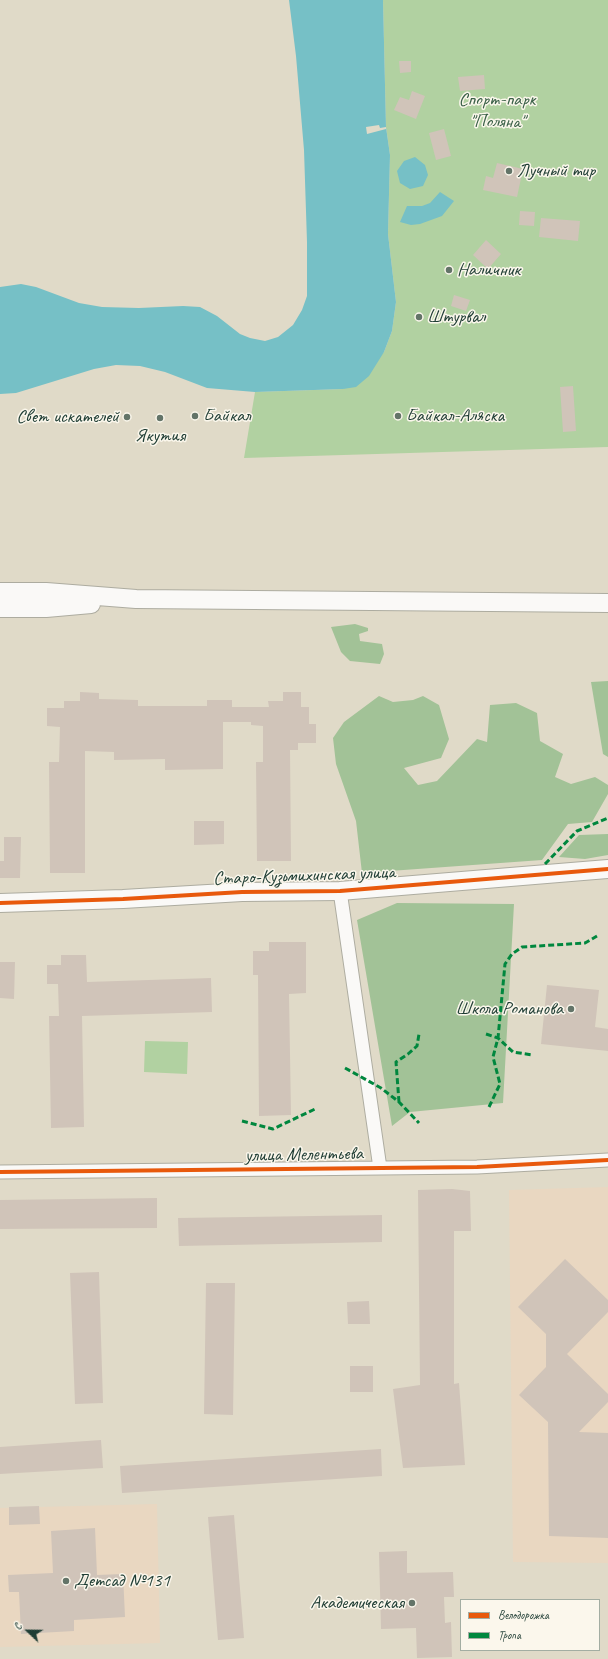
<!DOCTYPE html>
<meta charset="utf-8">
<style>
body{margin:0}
#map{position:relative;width:608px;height:1659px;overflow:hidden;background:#e0dac8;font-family:Caveat,sans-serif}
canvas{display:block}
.legend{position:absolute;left:460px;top:1599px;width:140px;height:52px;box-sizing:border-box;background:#fbf7ec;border:1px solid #a3ada2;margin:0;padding:5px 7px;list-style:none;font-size:12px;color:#1f3d34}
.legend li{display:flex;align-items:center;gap:8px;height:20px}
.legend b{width:20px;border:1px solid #a3ada2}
.north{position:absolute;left:8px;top:1611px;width:40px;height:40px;-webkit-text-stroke:3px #fbf7ec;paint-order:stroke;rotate:292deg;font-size:11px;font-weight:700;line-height:16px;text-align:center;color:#1f3d34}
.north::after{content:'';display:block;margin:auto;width:14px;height:18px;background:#1f3d34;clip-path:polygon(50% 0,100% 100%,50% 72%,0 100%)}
</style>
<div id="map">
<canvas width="608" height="1659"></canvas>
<ul class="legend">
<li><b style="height:5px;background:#e8590c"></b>Велодорожка</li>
<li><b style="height:5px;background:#00873e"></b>Тропа</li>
</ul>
<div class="north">С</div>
</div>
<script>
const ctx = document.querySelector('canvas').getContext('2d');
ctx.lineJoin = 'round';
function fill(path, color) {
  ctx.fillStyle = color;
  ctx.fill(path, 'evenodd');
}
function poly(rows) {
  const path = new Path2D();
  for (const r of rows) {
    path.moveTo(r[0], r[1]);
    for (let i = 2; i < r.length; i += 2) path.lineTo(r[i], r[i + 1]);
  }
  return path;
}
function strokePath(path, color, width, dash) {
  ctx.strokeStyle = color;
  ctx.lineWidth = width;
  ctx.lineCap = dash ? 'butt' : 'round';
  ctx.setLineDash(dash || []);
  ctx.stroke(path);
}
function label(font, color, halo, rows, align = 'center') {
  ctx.font = font + ' Caveat,sans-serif';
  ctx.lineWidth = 3;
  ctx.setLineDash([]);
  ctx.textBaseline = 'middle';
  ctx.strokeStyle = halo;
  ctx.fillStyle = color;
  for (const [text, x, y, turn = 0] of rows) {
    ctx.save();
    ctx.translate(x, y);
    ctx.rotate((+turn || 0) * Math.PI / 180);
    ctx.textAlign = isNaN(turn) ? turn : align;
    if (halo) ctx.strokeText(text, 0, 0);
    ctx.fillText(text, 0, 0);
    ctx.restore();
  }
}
fill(poly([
 [608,1187,608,1563,513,1562,509,1190],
 [157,1504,160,1643,0,1647,0,1508]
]), '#e9d7c1');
fill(poly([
 [383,0,608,0,608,447,244,458,255,392,343,389,384,352,392,331,396,302,388,234,390,155,386,127],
 [145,1041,188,1042,187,1074,144,1072]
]), '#b1d1a1');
fill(poly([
 [355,624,368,628,368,631,359,634,360,641,382,644,384,654,380,664,350,661,341,652,331,627],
 [608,681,608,757,603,754,591,682],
 [379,696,393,702,413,700,423,696,439,705,449,739,441,758,404,768,418,785,437,781,477,739,487,742,490,705,516,703,537,713,540,741,563,754,555,777,571,784,595,777,608,785,608,794,592,822,568,824,542,860,362,873,356,821,336,764,333,738,344,722],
 [608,834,608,855,585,859,559,857,579,835],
 [397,903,514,904,503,1103,410,1112,392,1126,357,920]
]), '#a2c297');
fill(poly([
 [289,0,383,0,386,127,390,155,388,234,396,302,392,331,384,352,369,376,356,387,343,389,255,392,207,388,165,372,140,366,116,365,94,369,16,393,0,394,0,287,21,284,36,287,79,303,102,307,139,308,183,306,200,307,217,316,240,334,250,338,265,341,278,337,293,325,302,310,307,296,307,242,304,150,296,56],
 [415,157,425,165,428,175,423,186,410,189,400,183,397,171,404,161],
 [440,192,454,201,442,216,420,224,411,225,400,222,407,206,422,206,430,203]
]), '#76c0c6');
fill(poly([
 [379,125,380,128,386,127,386,129,367,134,366,127]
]), '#e0dac8');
fill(poly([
 [399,61,411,61,411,72,400,73],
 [484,75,485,89,460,91,458,77],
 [412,91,425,96,416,119,394,110,400,97,409,100],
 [444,129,451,156,436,160,429,133],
 [497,163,523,169,517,197,483,190,486,176,493,178],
 [520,211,535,212,534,226,519,225],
 [541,218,580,221,578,241,539,237],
 [486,240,501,254,488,269,473,255],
 [454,295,470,300,466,311,451,306],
 [573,386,576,431,563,432,560,387],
 [80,692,99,693,99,699,138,700,138,706,207,706,207,700,232,700,232,707,269,707,268,701,283,701,283,692,301,692,301,707,309,707,309,724,316,724,316,743,298,743,298,750,290,750,291,861,257,861,256,762,263,762,263,726,251,725,251,722,223,722,223,769,165,770,165,759,114,760,114,752,85,751,85,873,50,873,49,762,59,762,60,727,47,726,47,708,64,708,64,701,80,701],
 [194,821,224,821,224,844,194,845],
 [4,837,21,837,20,878,0,878,0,861,4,861],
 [269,942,306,942,306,993,289,994,291,1115,259,1116,258,975,253,975,253,951,269,951],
 [61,955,86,955,87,982,211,978,212,1012,82,1016,84,1127,51,1128,49,1016,59,1016,58,984,47,984,47,965,61,965],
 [0,962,15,962,14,999,0,998],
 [547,985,599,990,595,1027,608,1029,608,1051,541,1044],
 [452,1189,470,1191,471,1231,454,1231,454,1384,459,1383,465,1465,403,1468,393,1389,420,1385,418,1190],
 [157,1198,157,1228,0,1229,0,1200],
 [382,1215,382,1242,179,1246,178,1218],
 [565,1259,608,1300,608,1312,567,1354,608,1394,608,1402,579,1432,608,1433,608,1538,549,1536,548,1422,519,1395,546,1367,546,1334,518,1307],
 [99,1272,103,1403,75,1404,70,1273],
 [206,1283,235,1283,233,1415,204,1414],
 [369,1301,370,1324,348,1324,347,1302],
 [350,1366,373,1366,373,1392,350,1392],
 [101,1440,103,1468,0,1474,0,1447],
 [381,1449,382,1476,122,1493,120,1466],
 [39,1506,40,1524,9,1525,9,1507],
 [234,1515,244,1638,218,1640,208,1517],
 [95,1528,97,1575,123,1574,125,1617,74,1620,74,1631,21,1634,19,1592,9,1592,8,1575,53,1573,51,1531],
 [407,1551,407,1573,453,1572,454,1597,444,1597,445,1623,451,1622,452,1657,417,1658,416,1628,381,1629,379,1552]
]), '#d0c4b9');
const street = poly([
 [340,891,380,1168],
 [0,1172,477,1167,608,1160]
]);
const secondary = poly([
 [0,592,46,592,136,599,608,603],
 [0,608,46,608,91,604],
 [0,903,123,899,242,892,340,891,608,869]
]);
strokePath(street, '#adaca0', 15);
strokePath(secondary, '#adaca0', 20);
strokePath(street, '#faf9f7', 13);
strokePath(secondary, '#faf9f7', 18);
strokePath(poly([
 [545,864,577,831,608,818],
 [486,1034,498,1038,513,1052,533,1055],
 [345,1068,381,1088,399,1102,419,1123],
 [399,1102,396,1062,408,1054,417,1046,419,1034],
 [489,1107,500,1084,493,1057,498,1038,505,964,512,954,522,947,585,943,597,936],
 [242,1121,273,1129,315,1109]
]), '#00873e', 3, [6, 3]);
strokePath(poly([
 [0,903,123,899,242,892,340,891,608,869],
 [0,1172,477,1167,608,1160]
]), '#e8590c', 4);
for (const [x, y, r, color] of [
 [509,171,4,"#637468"],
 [449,270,4,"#637468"],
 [419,317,4,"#637468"],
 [195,416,4,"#637468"],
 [398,416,4,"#637468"],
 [127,417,4,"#637468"],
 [160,418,4,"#637468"],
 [571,1009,4,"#637468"],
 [66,1581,4,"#637468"],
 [412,1603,4,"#637468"]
]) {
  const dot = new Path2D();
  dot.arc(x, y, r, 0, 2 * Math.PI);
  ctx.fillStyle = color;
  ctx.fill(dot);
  strokePath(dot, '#fbf7ec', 1.5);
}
label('19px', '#3a6047', '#fbf7ec', [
 ["Спорт-парк",497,100],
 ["\"Поляна\"",497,122]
]);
label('19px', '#1f3d34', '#fbf7ec', [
 ["Лучный тир",517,171],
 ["Наличник",457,270],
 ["Штурвал",427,317],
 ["Байкал",203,416],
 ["Байкал-Аляска",406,416],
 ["Свет искателей",119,417,"right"],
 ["Якутия",160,436,"center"],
 ["Школа Романова",563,1009,"right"],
 ["Детсад №131",74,1581],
 ["Академическая",404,1603,"right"]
], 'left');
label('19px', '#1f3d34', '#fbf7ec', [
 ["Старо-Кузьмихинская улица",304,876,-2],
 ["улица Мелентьева",304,1155,-1]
]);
</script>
